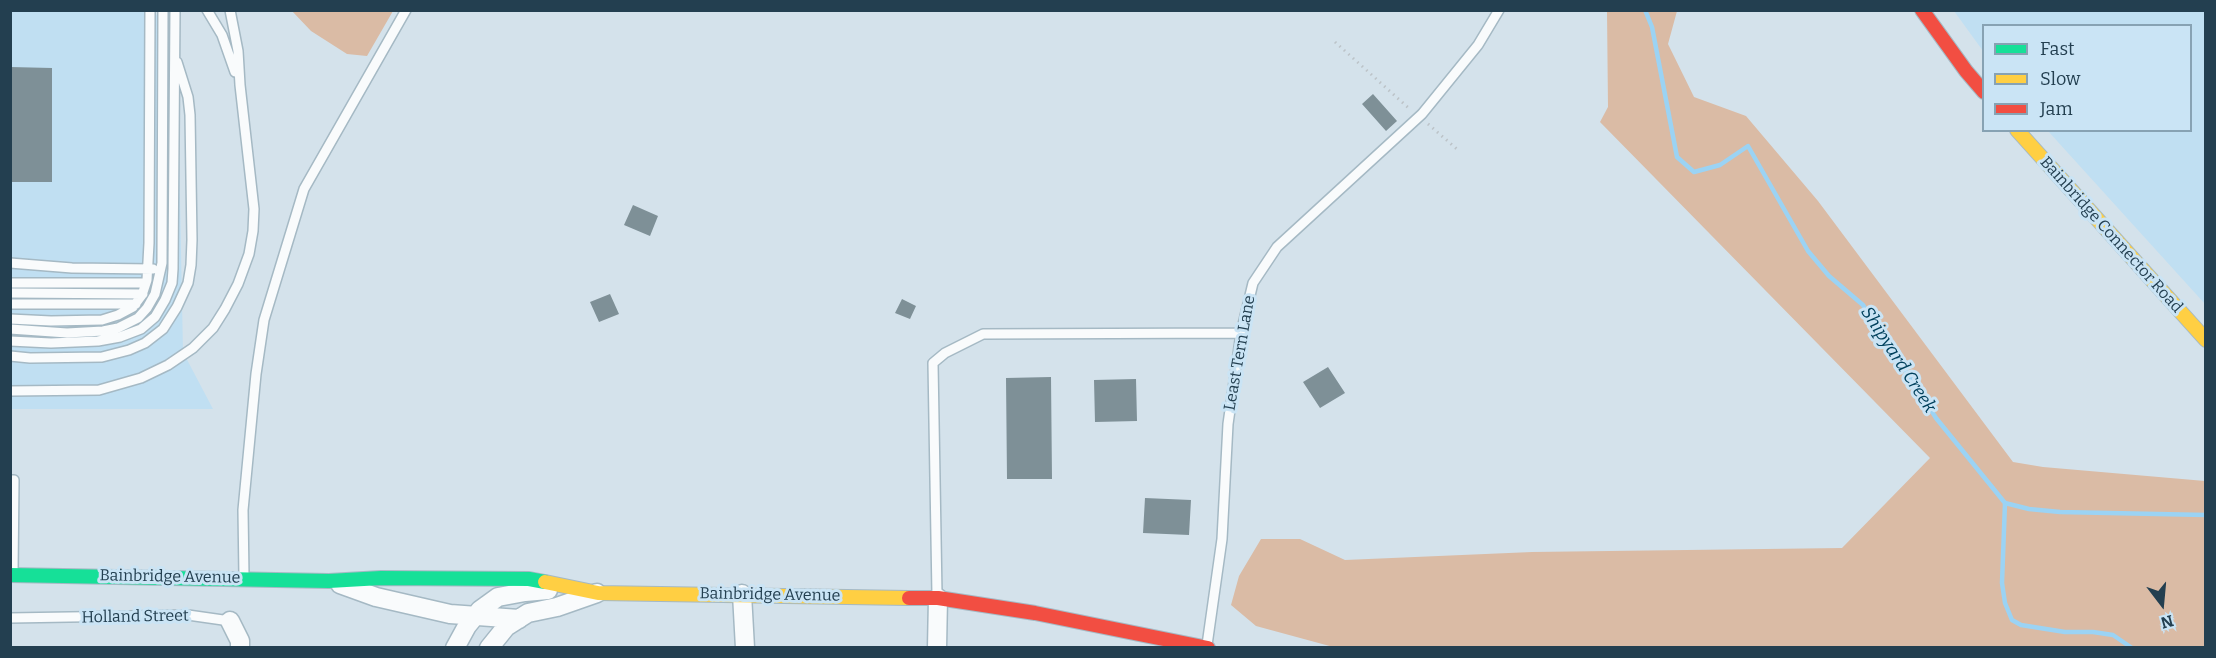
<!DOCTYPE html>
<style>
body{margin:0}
#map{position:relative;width:2216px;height:658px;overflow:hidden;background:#d4e2eb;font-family:Bitter,serif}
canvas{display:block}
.frame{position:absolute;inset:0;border:12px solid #233f50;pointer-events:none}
.legend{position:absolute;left:1982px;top:24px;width:210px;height:108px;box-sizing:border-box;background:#cae4f5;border:2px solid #87a2b3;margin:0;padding:8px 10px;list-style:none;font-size:18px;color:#233f50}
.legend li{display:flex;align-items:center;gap:12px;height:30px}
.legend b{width:30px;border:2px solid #87a2b3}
.north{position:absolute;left:2132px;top:574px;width:60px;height:60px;-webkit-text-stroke:4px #cae4f5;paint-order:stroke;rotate:164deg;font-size:16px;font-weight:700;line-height:24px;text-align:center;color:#233f50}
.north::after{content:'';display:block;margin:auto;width:21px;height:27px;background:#233f50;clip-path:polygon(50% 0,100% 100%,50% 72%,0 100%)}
</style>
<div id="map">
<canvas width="2216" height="658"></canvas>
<div class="frame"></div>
<ul class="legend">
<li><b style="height:8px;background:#16e098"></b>Fast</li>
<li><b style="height:8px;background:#ffcf43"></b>Slow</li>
<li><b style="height:8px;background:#f24e42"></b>Jam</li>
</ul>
<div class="north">N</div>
</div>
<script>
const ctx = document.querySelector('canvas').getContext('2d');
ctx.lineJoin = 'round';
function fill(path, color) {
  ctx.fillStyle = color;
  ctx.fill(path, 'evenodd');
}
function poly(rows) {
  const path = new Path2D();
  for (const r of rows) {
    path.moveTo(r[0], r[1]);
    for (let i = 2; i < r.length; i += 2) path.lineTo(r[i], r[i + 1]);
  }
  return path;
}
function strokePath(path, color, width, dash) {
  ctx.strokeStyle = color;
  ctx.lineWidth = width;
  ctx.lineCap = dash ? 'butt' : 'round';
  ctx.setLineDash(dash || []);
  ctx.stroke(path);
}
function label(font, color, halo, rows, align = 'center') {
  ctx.font = font + ' Bitter,serif';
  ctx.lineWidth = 6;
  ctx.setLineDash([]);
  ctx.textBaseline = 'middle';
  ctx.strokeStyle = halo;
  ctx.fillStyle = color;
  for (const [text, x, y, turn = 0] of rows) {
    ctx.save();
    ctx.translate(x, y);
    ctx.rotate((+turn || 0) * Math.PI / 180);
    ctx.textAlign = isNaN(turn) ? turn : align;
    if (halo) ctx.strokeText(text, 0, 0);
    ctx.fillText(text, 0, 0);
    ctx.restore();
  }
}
fill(poly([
 [10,11,154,11,177,48,183,352,213,409,11,409],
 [1954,11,2205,11,2205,304,2048,131,2190,130,2190,26,1984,26,1983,51]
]), '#c0dff2');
fill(poly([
 [292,11,393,11,367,56,347,54,311,31],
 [1607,11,1677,11,1668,44,1694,97,1746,116,1818,201,2013,462,2043,467,2205,481,2205,647,1337,648,1256,626,1231,605,1239,576,1261,539,1300,539,1345,560,1532,552,1842,548,1930,458,1600,122,1608,107]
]), '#dabba5');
strokePath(poly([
 [1645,10,1652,27,1677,157,1694,172,1720,165,1748,146,1808,251,1829,276,1863,305,1889,350,1911,378,1936,418,2005,503,2002,583,2005,603,2012,620,2021,625,2065,632,2093,632,2113,635,2132,648],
 [2005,503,2029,509,2060,512,2206,515]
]), '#9bd3f4', 4.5);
fill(poly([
 [10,67,52,68,52,182,10,182],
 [1373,94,1397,121,1386,131,1362,104],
 [633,205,658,216,650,236,624,225],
 [610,294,619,314,599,322,590,302],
 [902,299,916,306,910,319,895,313],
 [1328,367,1345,393,1320,408,1303,382],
 [1051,377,1052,479,1007,479,1006,378],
 [1136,379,1137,421,1095,422,1094,380],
 [1145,498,1191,500,1189,535,1143,533]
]), '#7e9097');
const lane = poly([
 [207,10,222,35,235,72],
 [10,263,72,268,153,269],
 [10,283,146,283],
 [10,293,143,294],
 [10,304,136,304],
 [10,319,51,321,102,320,118,315,133,307,142,295,147,280,149,243,150,10],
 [10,329,67,333,103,331,118,328,138,318,147,308,155,294,162,263,163,10],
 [10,341,51,343,98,341,120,337,141,329,155,317,165,300,172,283,173,269,175,10],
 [10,356,30,358,102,357,129,350,145,343,163,329,177,307,188,283,191,265,192,240,190,115,188,97,177,62],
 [10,391,99,390,141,378,168,365,193,348,213,328,225,309,238,284,249,254,253,231,254,209,240,85,238,51,230,10],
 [10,480,14,480,13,572],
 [244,577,243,510,256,374,264,320,304,189,406,10],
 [937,595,933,363,945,353,983,334,1241,333],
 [10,618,188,615,230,621],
 [1207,645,1222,539,1228,424,1241,333,1253,283,1277,247,1422,114,1478,45,1499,10]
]);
const street = poly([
 [340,584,376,597,450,614,519,619],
 [742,594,745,648],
 [230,621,240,641,240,648],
 [455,648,467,626,480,610,498,597,525,592,548,590],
 [489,648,506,627,528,613,557,607,597,593],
 [937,648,938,598]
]);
const fast = poly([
 [10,575,329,581,381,578,529,579,545,582]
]);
const slow = poly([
 [2017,130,2206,340],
 [545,582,598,593,909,598]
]);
const jam = poly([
 [1922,10,1966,71,1984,92],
 [909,598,938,598,1035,613,1208,648]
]);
strokePath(lane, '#a5b9c4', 12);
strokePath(street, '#a5b9c4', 21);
strokePath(fast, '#a5b9c4', 16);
strokePath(slow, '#a5b9c4', 16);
strokePath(jam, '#a5b9c4', 16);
strokePath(poly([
 [1335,42,1411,110],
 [1428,124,1458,150]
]), '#bcc3c8', 3, [1.5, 4.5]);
strokePath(lane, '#f9fbfc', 9);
strokePath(street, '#f9fbfc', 18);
strokePath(fast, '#16e098', 14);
strokePath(slow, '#ffcf43', 14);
strokePath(jam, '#f24e42', 14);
label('16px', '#233f50', '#cae4f5', [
 ["Bainbridge Connector Road",2111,235,48],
 ["Least Tern Lane",1240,353,-80],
 ["Bainbridge Avenue",170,577,1],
 ["Bainbridge Avenue",770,595,1],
 ["Holland Street",135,617,-1]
]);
label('italic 18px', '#00405c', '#cae4f5', [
 ["Shipyard Creek",1898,360,57]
]);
</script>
